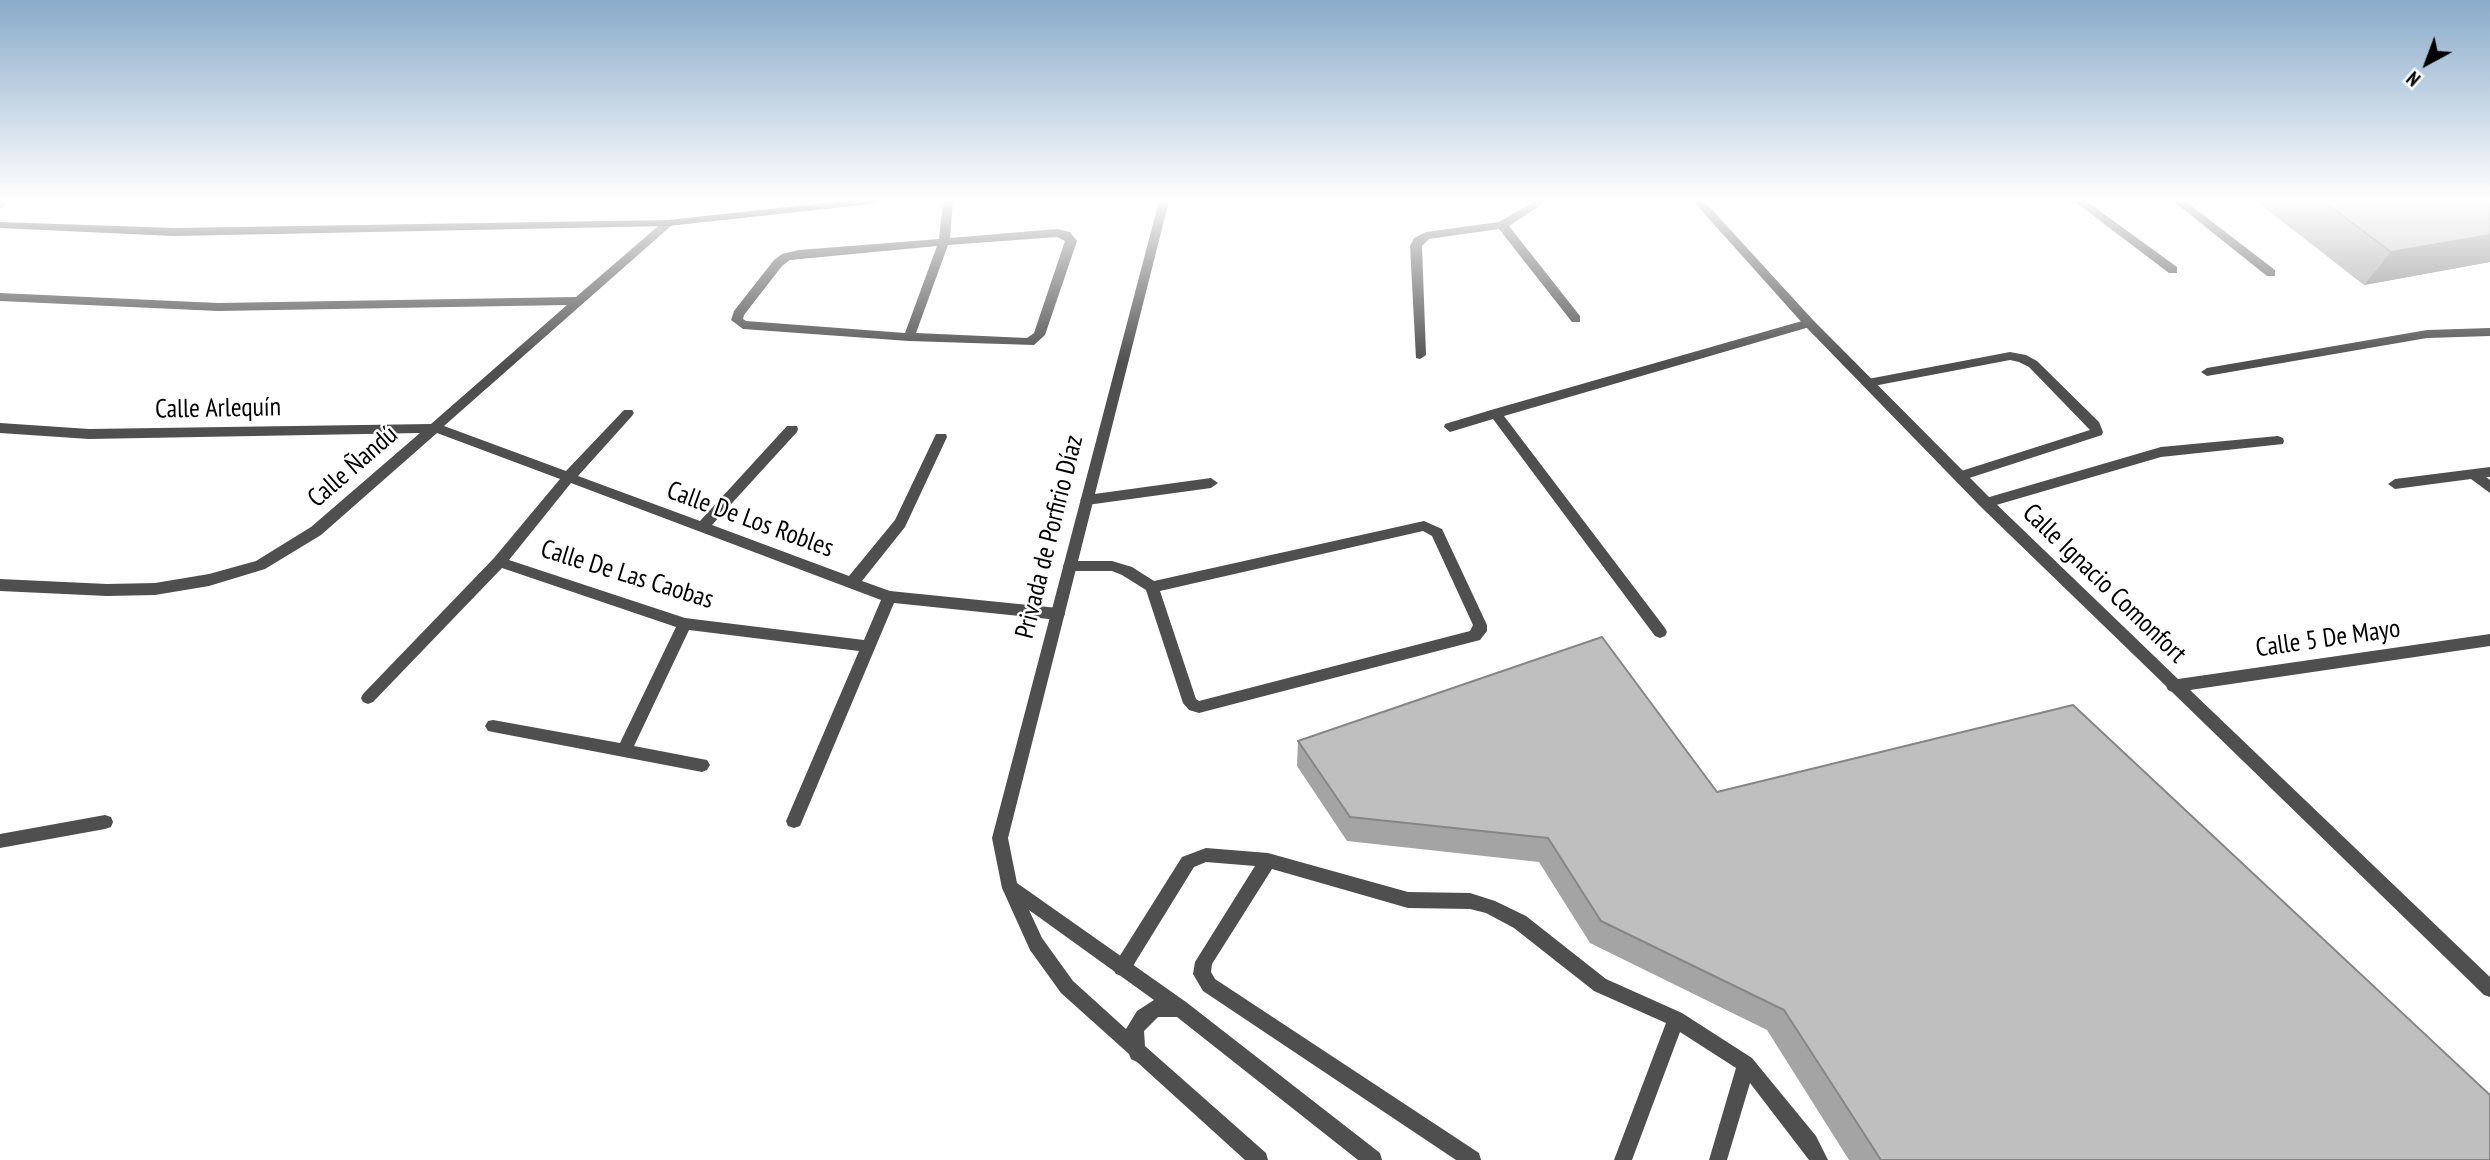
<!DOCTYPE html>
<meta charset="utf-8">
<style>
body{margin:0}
#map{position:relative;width:2490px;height:1160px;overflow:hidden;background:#fff;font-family:"PT Sans Narrow",sans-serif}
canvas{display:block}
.north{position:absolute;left:2392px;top:28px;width:70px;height:70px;-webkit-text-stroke:5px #fff;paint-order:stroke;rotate:221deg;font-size:19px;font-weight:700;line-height:28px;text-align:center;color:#000}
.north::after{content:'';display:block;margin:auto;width:24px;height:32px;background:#000;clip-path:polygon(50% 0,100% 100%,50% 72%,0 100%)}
</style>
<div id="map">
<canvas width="2490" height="1160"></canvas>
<div class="north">N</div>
</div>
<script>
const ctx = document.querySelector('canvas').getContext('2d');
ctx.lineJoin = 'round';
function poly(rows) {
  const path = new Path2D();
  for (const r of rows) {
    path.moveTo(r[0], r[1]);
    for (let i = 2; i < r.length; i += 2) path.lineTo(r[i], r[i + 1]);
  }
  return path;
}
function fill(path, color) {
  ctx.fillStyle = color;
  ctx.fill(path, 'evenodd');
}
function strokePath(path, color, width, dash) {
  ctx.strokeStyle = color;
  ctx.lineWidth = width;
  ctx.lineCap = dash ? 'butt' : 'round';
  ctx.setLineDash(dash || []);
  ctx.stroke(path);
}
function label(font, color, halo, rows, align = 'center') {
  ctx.font = font + ' "PT Sans Narrow",sans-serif';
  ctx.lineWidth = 5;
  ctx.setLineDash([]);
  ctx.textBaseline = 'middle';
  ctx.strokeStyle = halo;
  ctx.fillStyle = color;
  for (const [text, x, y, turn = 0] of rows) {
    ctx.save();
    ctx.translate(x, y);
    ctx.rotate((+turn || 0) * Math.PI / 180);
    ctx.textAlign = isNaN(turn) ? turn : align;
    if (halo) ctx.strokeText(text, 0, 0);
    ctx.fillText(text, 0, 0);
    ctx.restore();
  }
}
fill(poly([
 [2074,201,2086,201,2177,267,2177,273,2169,273,2074,201],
 [2173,201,2185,201,2275,270,2275,276,2267,276,2173,201],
 [2490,328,2490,336,2427,338,2207,376,2201,372,2207,368,2427,330,2490,328],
 [1206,848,1268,853,1408,892,1470,893,1495,901,1526,916,1606,979,1682,1013,1752,1058,1816,1136,1828,1160,1809,1160,1750,1083,1727,1160,1709,1160,1736,1068,1680,1032,1632,1160,1614,1160,1666,1023,1594,991,1514,928,1486,913,1470,909,1408,908,1272,869,1212,964,1211,972,1215,979,1479,1153,1481,1160,1456,1160,1203,991,1193,974,1195,962,1255,866,1206,862,1194,867,1128,974,1122,976,1116,974,1113,968,1116,962,1182,857,1206,848]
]), '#4f4f4f');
fill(poly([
 [943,201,953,201,950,238,1057,229,1070,232,1077,241,1045,335,1034,345,909,341,743,329,731,320,734,311,774,260,782,254,799,250,939,239,943,201],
 [1057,237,1065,241,1034,333,1027,338,916,333,948,245,1057,237],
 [937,246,905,333,746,321,743,319,744,315,782,266,790,260,937,246],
 [1535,201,1547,201,1509,226,1580,316,1580,322,1572,322,1499,229,1429,239,1422,246,1426,355,1420,359,1416,358,1410,246,1414,238,1426,232,1499,222,1535,201],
 [668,220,672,221,672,225,444,426,566,471,624,410,632,410,634,413,632,416,578,476,700,521,787,426,797,426,798,429,797,432,712,525,849,576,895,520,936,434,946,434,947,437,905,527,862,581,890,591,1058,608,1063,610,1065,614,1063,618,1058,620,894,603,800,826,794,828,788,826,786,821,859,651,689,630,634,746,707,760,710,765,707,770,702,772,493,732,488,731,485,726,488,721,493,720,620,743,676,627,502,568,373,702,368,704,363,702,361,698,363,694,494,558,560,479,437,433,321,535,265,569,209,586,155,595,107,596,0,591,0,579,107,584,155,583,209,574,256,561,311,527,420,433,89,439,0,433,0,423,89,429,431,424,567,305,218,311,0,301,0,293,218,303,576,297,664,221,668,220],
 [571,483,881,600,864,640,685,618,509,560,571,483],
 [1809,319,1813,320,1813,326,1504,416,1665,628,1667,632,1665,636,1660,638,1655,636,1493,419,1450,432,1444,427,1445,424,1491,410,1809,319],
 [2010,352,2026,355,2037,361,2099,422,2103,432,2102,435,1960,481,1955,479,1953,476,1955,473,2090,430,2029,367,2019,362,2010,360,1868,387,1862,383,1868,379,2010,352],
 [2278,436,2283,438,2284,441,2283,444,2161,457,1986,508,1979,503,1986,498,2161,447,2278,436],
 [2490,467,2490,477,2486,477,2490,480,2490,493,2471,479,2395,489,2388,484,2395,479,2490,467],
 [1211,478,1218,483,1211,488,1087,505,1080,500,1087,495,1211,478],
 [1424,521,1442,529,1487,625,1487,631,1480,640,1199,713,1189,710,1183,703,1146,590,1122,575,1112,571,1070,571,1065,570,1063,566,1065,562,1070,561,1112,561,1132,567,1154,581,1424,521],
 [1423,531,1432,536,1473,625,1470,631,1199,701,1196,699,1160,591,1423,531],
 [105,815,111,817,113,822,111,827,105,829,0,848,0,834,105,815]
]), '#4f4f4f');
fill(poly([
 [0,201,7,201,4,207,0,208,0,201],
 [1159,201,1169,201,1008,838,1017,883,1186,1002,1380,1153,1382,1160,1358,1160,1177,1017,1158,1017,1144,1031,1145,1046,1266,1153,1268,1160,1245,1160,1137,1062,1131,1059,1129,1054,1061,993,1030,950,1002,888,992,838,1159,201],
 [1029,910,1154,1000,1137,1011,1126,1029,1073,981,1042,938,1029,910],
 [1693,201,1704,201,1813,320,1991,499,2178,679,2490,634,2490,646,2190,690,2490,977,2490,997,2484,995,2172,692,2168,690,2166,686,1981,507,1805,326,1693,201]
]), '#4f4f4f');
fill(poly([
 [843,201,876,201,871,204,668,226,174,236,0,228,0,222,174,228,668,220,843,201]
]), '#1c1c1c');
fill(poly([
 [2256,201,2490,201,2490,262,2364,285],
 [1298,741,1717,792,2490,1160,1849,1160,1767,1030,1590,943,1539,862,1347,841,1297,766]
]), '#a4a4a4');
fill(poly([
 [2490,235,2490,262,2364,285,2391,252]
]), '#868686');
const building = poly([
 [2323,201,2490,201,2490,235,2391,252,2323,201],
 [1602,637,1717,792,2073,705,2490,1095,2490,1160,1881,1160,1784,1010,1601,921,1548,838,1350,817,1298,741,1602,637]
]);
fill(building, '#bfbfbf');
strokePath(building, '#868686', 2);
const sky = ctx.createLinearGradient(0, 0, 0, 363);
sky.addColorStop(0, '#8aabca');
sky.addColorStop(0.55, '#fff');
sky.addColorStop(1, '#ffffff00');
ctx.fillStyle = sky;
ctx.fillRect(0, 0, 2490, 363);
label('26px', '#000', '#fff', [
 ["Calle Arlequín",218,409,-1],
 ["Calle Ñandú",353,467,-41],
 ["Calle De Los Robles",750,520,20],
 ["Privada de Porfirio Díaz",1050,537,-76],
 ["Calle De Las Caobas",627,575,17],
 ["Calle Ignacio Comonfort",2104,584,44],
 ["Calle 5 De Mayo",2328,639,-8]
]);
</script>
